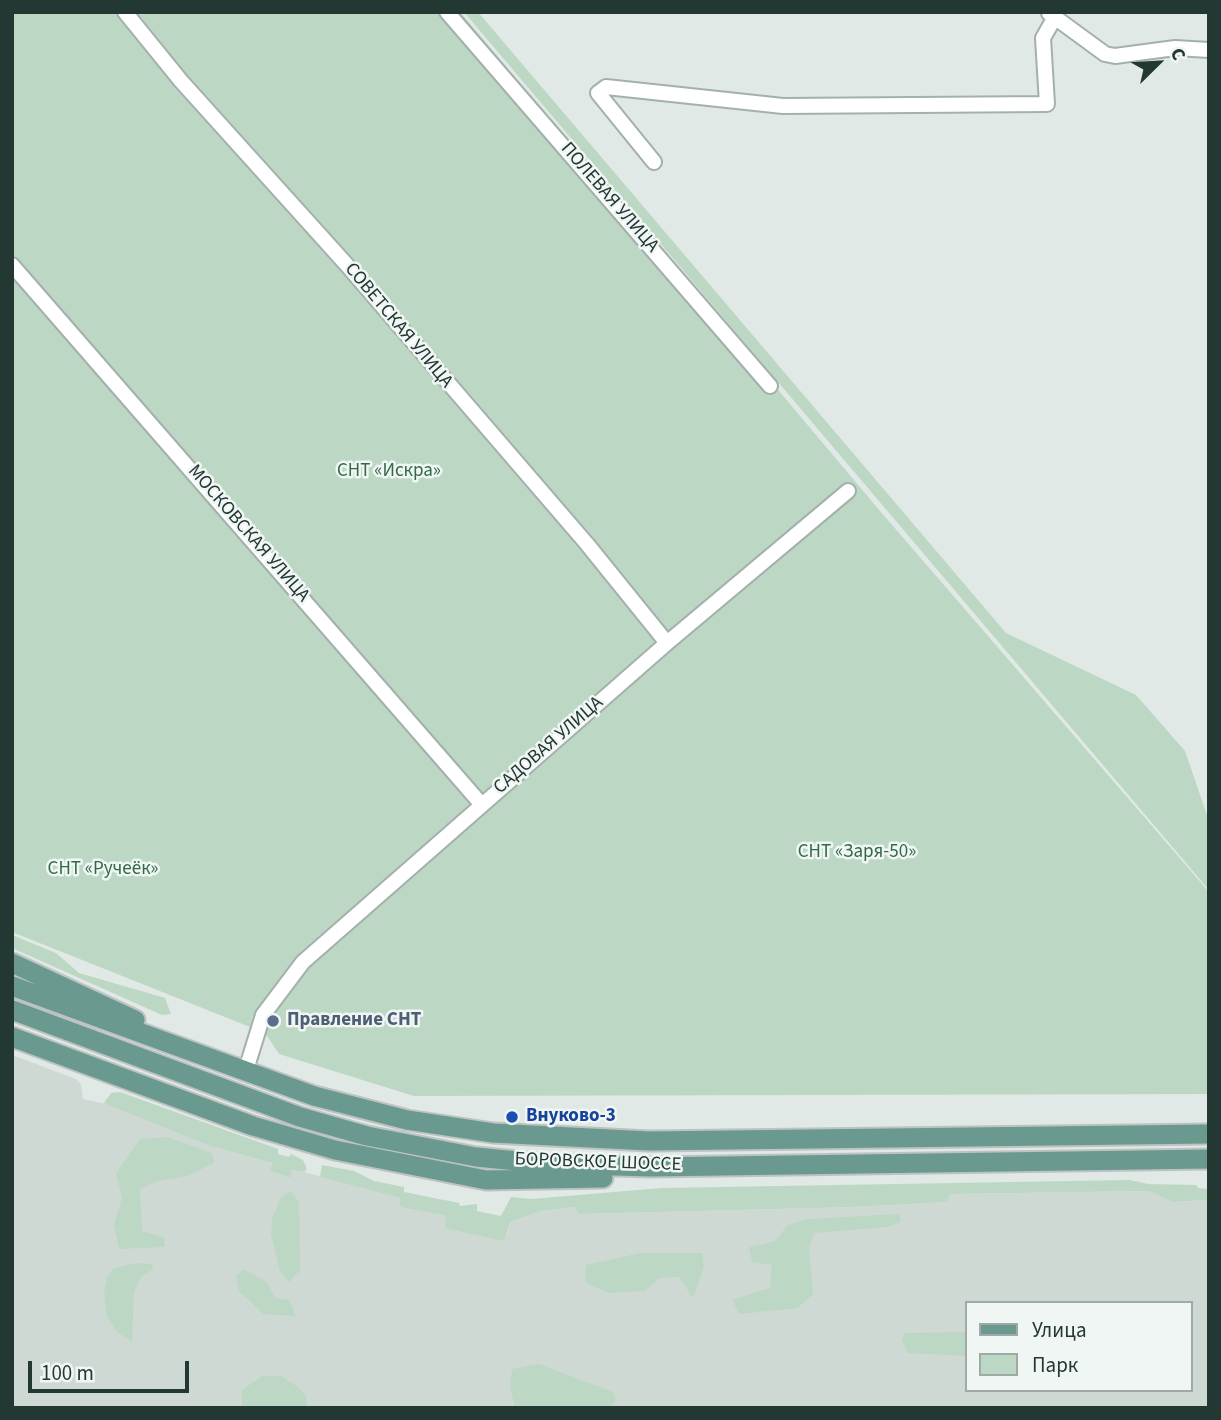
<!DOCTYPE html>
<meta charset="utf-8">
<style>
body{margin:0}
#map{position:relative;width:1221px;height:1420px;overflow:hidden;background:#e0e9e5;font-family:"Source Sans 3",sans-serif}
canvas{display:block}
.frame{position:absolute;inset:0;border:14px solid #233733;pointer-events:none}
.legend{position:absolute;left:965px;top:1301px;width:228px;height:91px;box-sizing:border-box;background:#f0f6f3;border:2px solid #9eaaa6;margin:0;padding:9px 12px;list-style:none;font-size:21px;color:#233733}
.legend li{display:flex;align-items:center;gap:14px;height:35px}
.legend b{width:35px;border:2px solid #9eaaa6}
.north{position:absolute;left:1123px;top:28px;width:70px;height:70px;-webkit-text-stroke:5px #f0f6f3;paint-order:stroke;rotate:66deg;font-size:19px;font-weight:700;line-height:28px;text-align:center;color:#233733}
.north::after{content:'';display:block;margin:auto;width:24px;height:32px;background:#233733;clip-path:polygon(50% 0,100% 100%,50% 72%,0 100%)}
.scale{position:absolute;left:28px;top:1361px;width:161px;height:32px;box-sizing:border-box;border:4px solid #233733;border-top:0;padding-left:9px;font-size:21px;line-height:24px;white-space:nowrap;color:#233733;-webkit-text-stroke:5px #f0f6f3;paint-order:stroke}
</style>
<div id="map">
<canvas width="1221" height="1420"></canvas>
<div class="frame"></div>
<ul class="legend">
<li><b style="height:9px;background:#6a998f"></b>Улица</li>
<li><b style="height:19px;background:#bcd8c4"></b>Парк</li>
</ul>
<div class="north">С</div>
<div class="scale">100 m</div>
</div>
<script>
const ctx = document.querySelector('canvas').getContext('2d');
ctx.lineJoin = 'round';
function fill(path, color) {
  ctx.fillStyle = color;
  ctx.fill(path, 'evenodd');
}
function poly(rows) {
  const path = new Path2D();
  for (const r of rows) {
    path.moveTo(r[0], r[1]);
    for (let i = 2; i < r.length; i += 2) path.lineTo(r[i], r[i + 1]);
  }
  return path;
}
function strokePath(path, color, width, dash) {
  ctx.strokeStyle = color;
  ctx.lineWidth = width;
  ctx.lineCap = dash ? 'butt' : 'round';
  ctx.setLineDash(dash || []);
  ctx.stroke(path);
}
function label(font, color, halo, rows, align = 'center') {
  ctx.font = font + ' "Source Sans 3",sans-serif';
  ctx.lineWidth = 5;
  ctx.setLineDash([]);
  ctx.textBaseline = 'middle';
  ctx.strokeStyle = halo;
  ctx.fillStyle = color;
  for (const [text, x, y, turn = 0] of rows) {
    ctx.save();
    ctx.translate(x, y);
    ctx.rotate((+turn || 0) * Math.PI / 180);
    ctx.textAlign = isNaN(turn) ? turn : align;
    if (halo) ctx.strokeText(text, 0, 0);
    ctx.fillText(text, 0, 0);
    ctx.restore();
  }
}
fill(poly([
 [12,1055,76,1079,81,1084,83,1099,116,1106,210,1146,272,1163,270,1171,289,1178,292,1170,304,1172,400,1198,399,1207,446,1216,444,1227,506,1237,510,1222,541,1211,576,1207,579,1214,855,1207,947,1202,950,1194,1149,1191,1172,1202,1209,1200,1209,1408,12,1408],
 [967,1303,1191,1303,1191,1390,967,1390]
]), '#cfd9d4');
fill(poly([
 [12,12,460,12,880,511,1209,892,1209,1094,414,1096,279,1054,253,1015,250,1027,12,932],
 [464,12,478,12,1006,633,1136,695,1185,751,1209,821,1209,890],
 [12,935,56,953,79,973,165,998,171,1014,162,1015,12,948],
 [120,1092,278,1149,278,1154,289,1157,291,1154,303,1160,307,1169,304,1172,292,1170,290,1178,270,1171,272,1163,210,1146,104,1103,111,1093],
 [167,1137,212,1153,214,1163,187,1176,154,1182,140,1190,142,1231,165,1238,164,1247,119,1249,114,1225,122,1198,116,1173,140,1139],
 [322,1165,354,1171,374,1181,404,1187,404,1192,459,1203,460,1206,477,1204,477,1211,501,1216,511,1197,531,1199,662,1188,1130,1180,1148,1184,1196,1185,1198,1188,1209,1189,1209,1200,1172,1202,1149,1191,950,1194,947,1202,855,1207,579,1214,575,1207,541,1211,510,1222,504,1241,444,1228,446,1216,399,1207,400,1198,320,1177],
 [291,1191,299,1202,300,1270,289,1282,280,1272,271,1235,272,1219,281,1197],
 [899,1214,901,1222,887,1227,814,1233,809,1249,813,1294,797,1308,740,1314,732,1300,770,1288,772,1265,752,1262,749,1247,776,1241,787,1225,807,1219],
 [640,1253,702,1253,704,1267,693,1298,679,1277,659,1278,645,1291,608,1293,585,1282,586,1265],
 [136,1263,152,1264,153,1269,141,1277,134,1292,132,1342,117,1332,107,1317,104,1293,107,1278,114,1268],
 [244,1269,267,1282,275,1298,289,1300,296,1316,263,1314,239,1291,236,1275],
 [967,1332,967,1356,908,1353,902,1340,905,1333],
 [539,1364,613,1392,616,1399,612,1406,606,1408,515,1408,510,1387,512,1369],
 [262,1376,281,1376,298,1387,306,1396,307,1408,242,1408,242,1390]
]), '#bcd8c4');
const minor = poly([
 [125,12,181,81,346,264,587,544,667,643],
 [447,12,770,386],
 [1049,13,1105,54,1115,56,1175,48,1209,50],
 [654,162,598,93,606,87,783,106,1047,104,1043,38,1055,17],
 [12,265,482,805],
 [245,1073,263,1015,303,962,667,643,848,491]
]);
const major = poly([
 [12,963,135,1020],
 [12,986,314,1096,407,1120,493,1133,649,1141,1209,1134],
 [12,1010,300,1117,367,1136,476,1157,548,1164,651,1167,1209,1159],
 [12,1037,253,1126,335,1150,486,1180,603,1178]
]);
strokePath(minor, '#a4b0ac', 18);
strokePath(major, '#bdc3c2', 23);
strokePath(minor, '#fff', 14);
strokePath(major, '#6a998f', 19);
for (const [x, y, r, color] of [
 [273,1021,7,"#5c6f8a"],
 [512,1117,7,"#1a4fb4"]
]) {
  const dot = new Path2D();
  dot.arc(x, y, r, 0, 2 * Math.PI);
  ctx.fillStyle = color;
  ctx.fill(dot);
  strokePath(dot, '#f0f6f3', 2.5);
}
label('19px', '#233733', '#f0f6f3', [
 ["ПОЛЕВАЯ УЛИЦА",609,198,49],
 ["СОВЕТСКАЯ УЛИЦА",398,326,50],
 ["МОСКОВСКАЯ УЛИЦА",248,534,49],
 ["САДОВАЯ УЛИЦА",549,746,-41],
 ["БОРОВСКОЕ ШОССЕ",598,1163,2]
]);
label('19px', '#336949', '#f0f6f3', [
 ["СНТ «Искра»",389,472],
 ["СНТ «Заря-50»",857,853],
 ["СНТ «Ручеёк»",103,870]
]);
label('bold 19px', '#4e5e75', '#f0f6f3', [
 ["Правление СНТ",287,1021]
], 'left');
label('bold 19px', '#164399', '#f0f6f3', [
 ["Внуково-3",526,1117]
], 'left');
</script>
